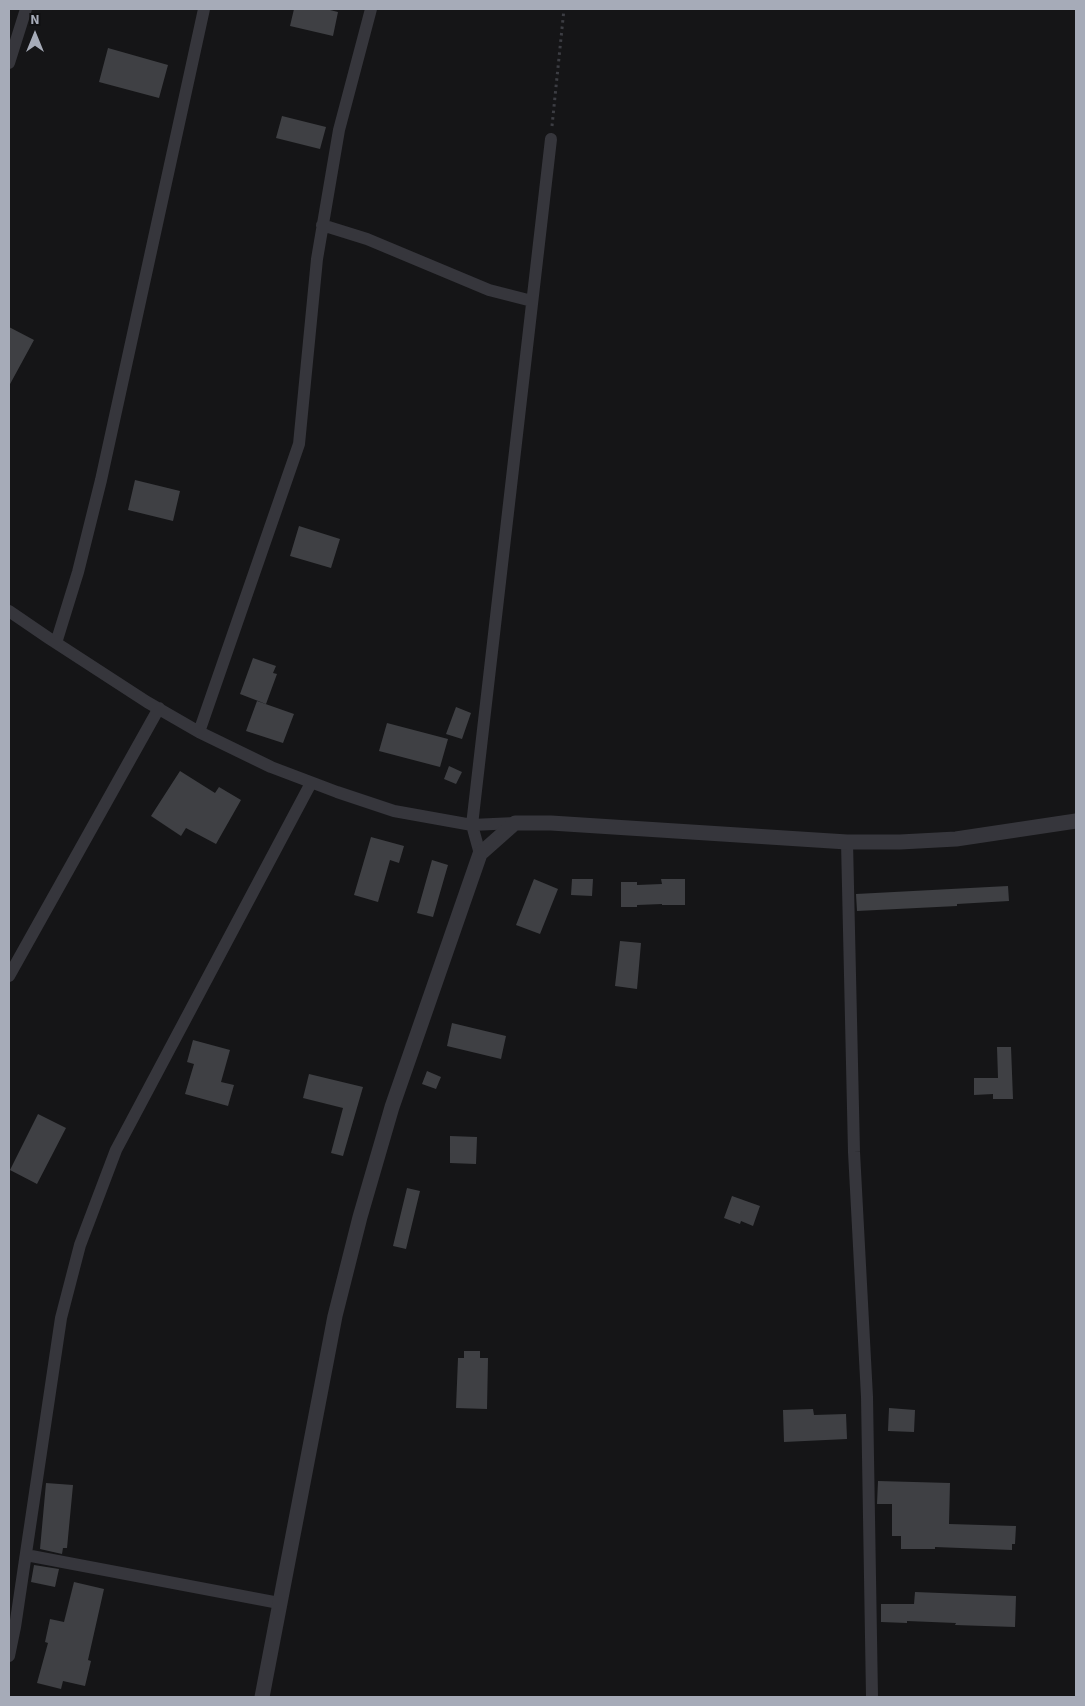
<!DOCTYPE html>
<style>
body{margin:0}
#map{position:relative;width:1085px;height:1706px;overflow:hidden;background:#151517;font-family:"Source Sans 3",sans-serif}
canvas{display:block}
.frame{position:absolute;inset:0;border:10px solid #a6abb8;pointer-events:none}
.north{position:absolute;left:10px;top:10px;width:50px;height:50px;-webkit-text-stroke:4px #101012;paint-order:stroke;rotate:0deg;font-size:14px;font-weight:700;line-height:20px;text-align:center;color:#a6abb8}
.north::after{content:'';display:block;margin:auto;width:18px;height:22px;background:#a6abb8;clip-path:polygon(50% 0,100% 100%,50% 72%,0 100%)}
</style>
<div id="map">
<canvas width="1085" height="1706"></canvas>
<div class="frame"></div>
<div class="north">N</div>
</div>
<script>
const ctx = document.querySelector('canvas').getContext('2d');
ctx.lineJoin = 'round';
function fill(path, color) {
  ctx.fillStyle = color;
  ctx.fill(path, 'evenodd');
}
function poly(rows) {
  const path = new Path2D();
  for (const r of rows) {
    path.moveTo(r[0], r[1]);
    for (let i = 2; i < r.length; i += 2) path.lineTo(r[i], r[i + 1]);
  }
  return path;
}
function strokePath(path, color, width, dash) {
  ctx.strokeStyle = color;
  ctx.lineWidth = width;
  ctx.lineCap = dash ? 'butt' : 'round';
  ctx.setLineDash(dash || []);
  ctx.stroke(path);
}
fill(poly([
 [294,9,326,9,338,12,333,36,290,26],
 [108,48,168,65,159,98,99,82],
 [282,116,326,127,320,149,276,138],
 [9,327,34,340,9,386],
 [135,480,180,491,173,521,128,510],
 [299,526,340,539,331,568,290,556],
 [253,658,276,666,273,673,277,674,266,704,240,694],
 [257,701,294,714,283,743,246,731],
 [456,707,471,713,462,739,446,734],
 [387,723,448,739,440,767,379,751],
 [449,766,462,772,456,784,444,779],
 [180,771,215,793,219,787,241,800,216,844,186,828,181,836,151,816],
 [371,837,404,846,399,863,390,860,378,902,354,895],
 [432,860,448,865,433,917,417,913],
 [534,879,558,889,540,934,516,925],
 [572,879,593,879,592,896,571,895],
 [661,879,685,879,685,905,662,905,662,904,637,905,637,907,621,907,621,882,637,882,637,885,662,884],
 [1008,886,1009,901,957,904,957,906,857,911,856,894],
 [620,941,641,943,637,989,615,986],
 [452,1023,506,1036,501,1059,447,1046],
 [193,1040,230,1050,221,1082,234,1085,228,1106,185,1094,194,1064,187,1062],
 [997,1047,1011,1047,1013,1099,993,1099,993,1094,974,1095,974,1078,998,1078],
 [427,1071,441,1077,436,1089,422,1084],
 [309,1074,363,1087,343,1156,331,1153,343,1108,303,1098],
 [38,1114,66,1128,37,1184,10,1170],
 [450,1136,477,1137,476,1164,450,1163],
 [407,1188,420,1191,406,1249,393,1246],
 [732,1196,760,1206,753,1226,741,1221,740,1224,724,1218],
 [464,1351,480,1351,480,1358,488,1358,487,1409,456,1408,458,1358,464,1358],
 [889,1408,915,1410,914,1432,888,1431],
 [813,1409,814,1415,846,1414,847,1439,784,1442,783,1410],
 [878,1481,950,1483,949,1524,1016,1526,1015,1544,1012,1544,1012,1550,935,1547,935,1549,901,1549,901,1536,892,1536,892,1504,877,1504],
 [46,1483,73,1485,67,1548,63,1548,62,1554,40,1549],
 [34,1565,59,1569,55,1587,31,1582],
 [74,1582,104,1589,88,1660,91,1661,85,1686,63,1681,61,1689,37,1683,48,1643,45,1642,50,1619,64,1622],
 [915,1592,1016,1596,1015,1627,955,1625,956,1623,907,1621,907,1623,881,1622,881,1604,914,1604]
]), '#3f4044');
strokePath(poly([
 [552,126,564,9]
]), '#3c3d43', 3, [2.5, 4]);
strokePath(poly([
 [9,63,26,9],
 [322,225,367,239,489,290,532,301],
 [9,611,50,639,147,702,199,732,271,767,337,792,394,811,472,825,515,823],
 [56,643,78,572,101,480,204,9],
 [199,732,299,444,317,259,339,130,371,9],
 [847,842,854,1152,867,1397,872,1697],
 [480,854,472,825,551,139],
 [9,976,159,708],
 [26,1555,279,1603],
 [9,1656,15,1627,61,1318,80,1245,116,1150,311,783]
]), '#36363c', 12);
strokePath(poly([
 [262,1697,335,1316,360,1217,392,1107,480,854,515,823,551,823,847,842,900,842,956,839,1076,821]
]), '#36363c', 15);
</script>
